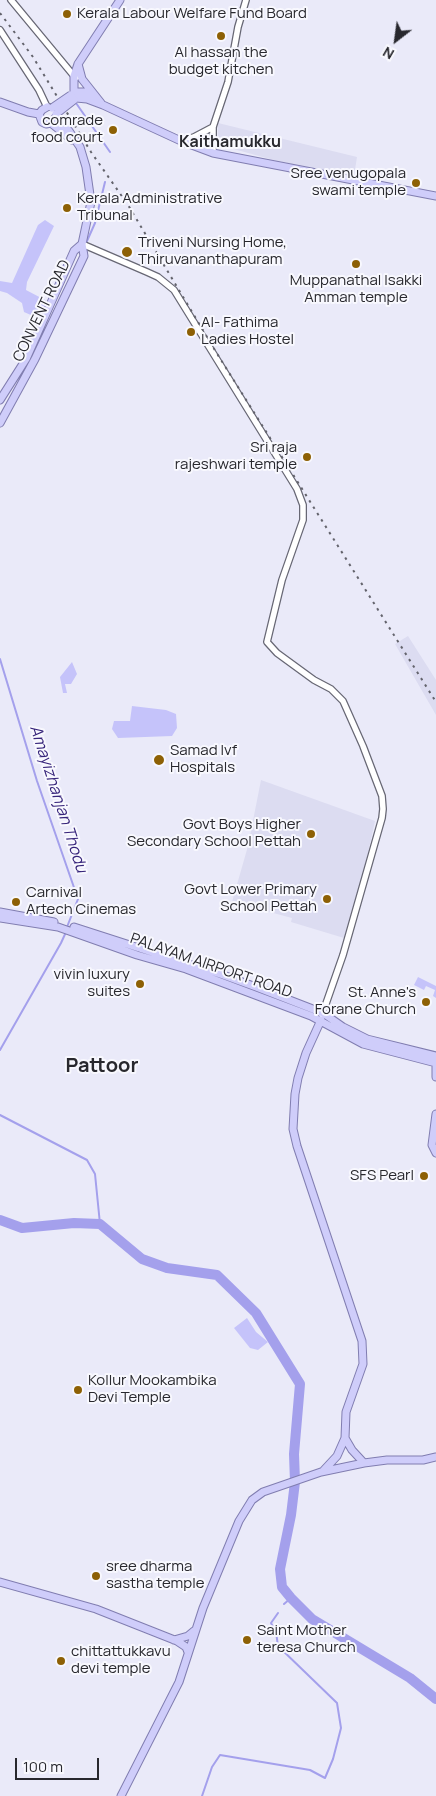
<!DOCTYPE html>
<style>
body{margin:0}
#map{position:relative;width:436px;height:1796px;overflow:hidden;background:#eaeaf9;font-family:Manrope,sans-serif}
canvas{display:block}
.north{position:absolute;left:371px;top:15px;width:50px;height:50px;-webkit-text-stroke:4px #f8f8fe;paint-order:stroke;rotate:210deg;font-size:14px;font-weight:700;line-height:20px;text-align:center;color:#28282e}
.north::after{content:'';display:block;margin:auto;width:18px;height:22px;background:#28282e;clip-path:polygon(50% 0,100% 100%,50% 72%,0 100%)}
.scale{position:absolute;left:15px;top:1758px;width:84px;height:22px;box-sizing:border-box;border:2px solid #28282e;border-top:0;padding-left:6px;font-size:15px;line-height:18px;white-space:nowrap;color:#28282e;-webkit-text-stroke:4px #f8f8fe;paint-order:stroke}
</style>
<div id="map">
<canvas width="436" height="1796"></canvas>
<div class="north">N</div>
<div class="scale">100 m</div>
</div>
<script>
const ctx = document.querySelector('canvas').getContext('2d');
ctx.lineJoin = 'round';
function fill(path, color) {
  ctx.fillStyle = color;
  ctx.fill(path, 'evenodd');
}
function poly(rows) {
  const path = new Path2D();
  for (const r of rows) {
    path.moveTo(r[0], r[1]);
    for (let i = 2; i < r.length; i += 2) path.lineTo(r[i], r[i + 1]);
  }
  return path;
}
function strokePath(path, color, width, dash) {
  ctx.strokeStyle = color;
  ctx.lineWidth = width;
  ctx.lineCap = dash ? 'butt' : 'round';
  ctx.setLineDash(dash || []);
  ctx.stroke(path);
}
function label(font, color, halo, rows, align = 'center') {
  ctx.font = font + ' Manrope,sans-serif';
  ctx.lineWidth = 4;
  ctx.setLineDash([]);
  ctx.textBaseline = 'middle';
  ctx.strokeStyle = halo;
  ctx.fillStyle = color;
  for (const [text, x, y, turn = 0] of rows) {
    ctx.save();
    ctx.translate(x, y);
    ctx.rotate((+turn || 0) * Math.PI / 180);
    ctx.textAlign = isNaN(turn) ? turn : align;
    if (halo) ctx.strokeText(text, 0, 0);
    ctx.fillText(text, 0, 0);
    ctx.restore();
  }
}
fill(poly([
 [218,123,357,157,354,176,277,161,223,146,218,135],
 [408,636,436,680,436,715,395,644],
 [261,780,375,821,362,880,344,938,291,922,292,918,232,902,248,846]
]), '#dcdcf1');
fill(poly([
 [45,220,54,226,27,282,26,290,47,301,45,312,40,319,24,312,22,303,7,293,0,291,0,281,12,283,38,225],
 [72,662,77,674,71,684,65,684,67,693,63,693,60,677],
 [132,706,166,710,176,714,177,728,172,736,118,738,112,729,114,721,130,721],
 [418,977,436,986,436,998,433,996,435,990,426,986,424,990,414,985],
 [247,1318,256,1332,268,1342,258,1350,250,1348,234,1328]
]), '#c5c3fa');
strokePath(poly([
 [76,103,110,152],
 [87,241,95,223,105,182],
 [0,659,37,781,78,899,67,927],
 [0,1050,61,943,66,932],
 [0,1115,87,1160,95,1174,100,1224],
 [284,1604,291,1598],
 [202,1796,212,1767,220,1755,310,1770,325,1778,333,1759,341,1728,337,1703,278,1646,276,1632,271,1623,278,1613]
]), '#a4a0ec', 2);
strokePath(poly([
 [0,1220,22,1228,74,1223,100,1224,142,1259,167,1268,217,1275,256,1313,300,1384,294,1454,295,1482,291,1515,280,1569,282,1587,291,1598,312,1619,410,1678,436,1699]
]), '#a4a0ec', 10);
const minor = poly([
 [11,0,74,76,77,77],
 [0,30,39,90,47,107,49,107],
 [181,141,194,137,213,127],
 [213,153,213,127,228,82,238,27,246,0],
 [82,244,147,272,158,277,174,290,297,489,303,505,303,520,282,580,267,642,277,653,314,680,331,689,343,701,363,746,382,796,383,809,382,818,343,955,322,1015]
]);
const major = poly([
 [78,64,82,79,101,103],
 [74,92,74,76,78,64,120,0],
 [74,92,86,92,93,94],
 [76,98,87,99,103,105,181,141,213,153,436,196],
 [0,102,28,112,39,114],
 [39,114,42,122,46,124,51,123,72,140],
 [39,114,42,110,47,107],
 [0,400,26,359,74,251,82,244],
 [0,423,35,359,84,256,82,244,91,202,86,167,80,147,69,131,56,117,51,123],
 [0,912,54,922],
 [0,918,58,927,137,955,186,969,311,1016,363,1044,436,1063],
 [74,927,223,975,256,987,323,1013,343,1027,367,1039,436,1056],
 [321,1020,306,1053,298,1078,295,1094,293,1129,297,1146,362,1341,363,1364,346,1412,345,1438,352,1450,364,1463],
 [436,1060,436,1077],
 [436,1114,432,1145,436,1153],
 [324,1470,337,1456,345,1438],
 [0,1582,96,1609,177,1641,186,1647,188,1652],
 [174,1640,188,1636,194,1631],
 [121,1796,179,1682,203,1608,239,1521,252,1500,263,1492,321,1472,364,1463,387,1460,423,1460,436,1457]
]);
strokePath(minor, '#676774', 8);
strokePath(major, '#807db0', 9);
strokePath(minor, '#fff', 5.5);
strokePath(major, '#cfcdfa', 7);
strokePath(poly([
 [0,13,33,57,91,152,128,205,216,352,436,702]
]), '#63636c', 2, [2.5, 5]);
const majorBridge = poly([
 [52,108,71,95],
 [56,114,74,100]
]);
strokePath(majorBridge, '#807db0', 9, []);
strokePath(majorBridge, '#cfcdfa', 7);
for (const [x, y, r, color] of [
 [67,14,5,"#8d6005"],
 [221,36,5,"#8d6005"],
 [113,130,5,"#8d6005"],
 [416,183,5,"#8d6005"],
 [67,208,5,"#8d6005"],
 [127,252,6,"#8d6005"],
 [356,264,5,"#8d6005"],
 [191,332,5,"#8d6005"],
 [307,457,5,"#8d6005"],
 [159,760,6,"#8d6005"],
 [311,834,5,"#8d6005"],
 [327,899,5,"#8d6005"],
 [16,902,5,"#8d6005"],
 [140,984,5,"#8d6005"],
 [426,1002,5,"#8d6005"],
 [424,1176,5,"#8d6005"],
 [78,1390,5,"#8d6005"],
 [96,1576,5,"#8d6005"],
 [247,1640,5,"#8d6005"],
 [61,1661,5,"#8d6005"]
]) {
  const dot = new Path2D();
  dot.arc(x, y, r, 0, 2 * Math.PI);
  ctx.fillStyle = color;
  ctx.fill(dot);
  strokePath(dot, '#f8f8fe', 2);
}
label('15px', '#28282e', '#f8f8fe', [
 ["Kerala Labour Welfare Fund Board",77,14],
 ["Al hassan the",221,53,"center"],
 ["budget kitchen",221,70,"center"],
 ["comrade",103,121,"right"],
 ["food court",103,138,"right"],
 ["Sree venugopala",406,174,"right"],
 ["swami temple",406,191,"right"],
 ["Kerala Administrative",77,199],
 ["Tribunal",77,216],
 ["Triveni Nursing Home,",138,243],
 ["Thiruvananthapuram",138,260],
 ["Muppanathal Isakki",356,281,"center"],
 ["Amman temple",356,298,"center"],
 ["Al- Fathima",201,323],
 ["Ladies Hostel",201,340],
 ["Sri raja",297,448,"right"],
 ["rajeshwari temple",297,465,"right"],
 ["Samad Ivf",170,751],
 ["Hospitals",170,768],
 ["Govt Boys Higher",301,825,"right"],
 ["Secondary School Pettah",301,842,"right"],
 ["Govt Lower Primary",317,890,"right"],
 ["School Pettah",317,907,"right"],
 ["Carnival",26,893],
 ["Artech Cinemas",26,910],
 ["vivin luxury",130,975,"right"],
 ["suites",130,992,"right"],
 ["St. Anne's",416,993,"right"],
 ["Forane Church",416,1010,"right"],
 ["SFS Pearl",414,1176,"right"],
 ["Kollur Mookambika",88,1381],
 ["Devi Temple",88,1398],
 ["sree dharma",106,1567],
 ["sastha temple",106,1584],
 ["Saint Mother",257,1631],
 ["teresa Church",257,1648],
 ["chittattukkavu",71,1652],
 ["devi temple",71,1669]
], 'left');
label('15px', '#28282e', '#f8f8fe', [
 ["CONVENT ROAD",42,311,-64],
 ["PALAYAM AIRPORT ROAD",211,966,19]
]);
label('bold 16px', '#28282e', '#f8f8fe', [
 ["Kaithamukku",230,143]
]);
label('italic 16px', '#36247a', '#f8f8fe', [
 ["Amayizhanjan Thodu",58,799,72]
]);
label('bold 20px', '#28282e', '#f8f8fe', [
 ["Pattoor",102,1066]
]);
</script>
